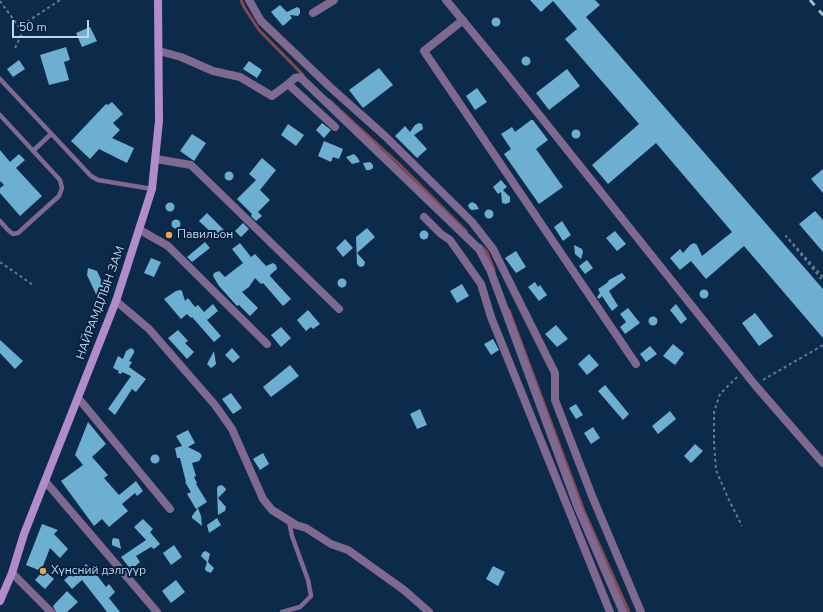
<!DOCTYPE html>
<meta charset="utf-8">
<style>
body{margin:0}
#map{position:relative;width:823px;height:612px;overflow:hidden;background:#0c2b4a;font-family:"Nunito Sans",sans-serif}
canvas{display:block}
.scale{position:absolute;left:12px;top:20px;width:77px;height:18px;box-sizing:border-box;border:2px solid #c3d5e9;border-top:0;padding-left:5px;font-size:12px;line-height:14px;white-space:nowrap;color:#c3d5e9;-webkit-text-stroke:3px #02213f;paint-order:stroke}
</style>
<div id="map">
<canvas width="823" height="612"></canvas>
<div class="scale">50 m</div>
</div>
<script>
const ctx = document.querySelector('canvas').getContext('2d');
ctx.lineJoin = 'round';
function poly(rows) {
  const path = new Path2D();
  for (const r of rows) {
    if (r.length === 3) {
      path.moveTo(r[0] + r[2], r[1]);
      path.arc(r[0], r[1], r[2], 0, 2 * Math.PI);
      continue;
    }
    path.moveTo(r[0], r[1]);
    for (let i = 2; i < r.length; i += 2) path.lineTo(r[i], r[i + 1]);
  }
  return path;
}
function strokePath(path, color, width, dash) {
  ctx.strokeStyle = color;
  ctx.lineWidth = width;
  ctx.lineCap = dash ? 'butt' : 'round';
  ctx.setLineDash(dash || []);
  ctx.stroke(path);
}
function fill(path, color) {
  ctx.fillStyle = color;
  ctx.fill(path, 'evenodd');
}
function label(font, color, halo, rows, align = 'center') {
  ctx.font = font + ' "Nunito Sans",sans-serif';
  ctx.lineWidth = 4;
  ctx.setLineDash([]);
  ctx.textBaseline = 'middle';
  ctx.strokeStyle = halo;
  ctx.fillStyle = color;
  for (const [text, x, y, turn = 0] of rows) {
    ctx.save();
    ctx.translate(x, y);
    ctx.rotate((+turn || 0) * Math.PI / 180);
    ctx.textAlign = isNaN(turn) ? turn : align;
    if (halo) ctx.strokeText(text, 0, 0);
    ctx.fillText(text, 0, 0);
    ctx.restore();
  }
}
strokePath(poly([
 [241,0,244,7,259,30,303,75],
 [329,100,399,164,466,231],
 [480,245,487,252,494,270],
 [509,310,584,511,629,612]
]), '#864851', 3);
fill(poly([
 [530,0,595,0,600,5,586,17,823,289,823,338,744,246,706,279,691,261,680,270,670,258,680,249,683,253,690,245,694,243,697,245,702,256,732,232,656,143,608,184,592,165,639,124,565,39,577,29,553,1,541,12],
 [280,5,287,12,297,7,300,9,300,13,298,16,290,15,292,18,283,26,271,12],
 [496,22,4.5],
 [90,27,97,41,82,47,76,33],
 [66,47,70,60,64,62,69,80,49,85,40,55],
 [526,61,4.5],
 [19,60,25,69,13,77,7,69],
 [249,61,262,70,257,78,243,69],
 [379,68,393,85,363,108,349,90],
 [567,69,580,86,549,110,536,93],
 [477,88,487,102,475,110,466,96],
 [112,102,123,114,113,123,120,130,112,138,134,148,127,163,99,149,90,159,71,141,106,104,108,105],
 [531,120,533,120,548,140,536,149,563,187,539,204,504,154,511,149,501,134,512,127,515,132],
 [322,123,331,130,324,138,316,130],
 [419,123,422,124,423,129,414,135,427,149,417,158,395,136,405,126,410,132,415,125],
 [288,124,304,135,296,146,281,135],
 [576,134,4.5],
 [192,134,206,143,194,161,180,151],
 [324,141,343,149,339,159,333,157,331,162,318,156],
 [0,150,10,162,19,154,25,160,16,168,42,196,20,216,0,193,0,188,4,185,0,181],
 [354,154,357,157,360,162,352,164,346,157],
 [262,158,276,170,260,190,270,200,258,212,262,216,256,221,251,216,252,214,237,199,256,180,249,174],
 [370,162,373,165,373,168,370,170,366,170,363,163],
 [823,169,823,193,811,179],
 [229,176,4.5],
 [501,180,507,187,503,190,510,197,510,202,506,204,502,203,501,192,498,194,493,187],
 [472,202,476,204,479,209,472,210,470,209,468,206,469,204],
 [170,207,4.5],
 [489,214,4.5],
 [815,211,823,220,823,252,799,224],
 [207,213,224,230,217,238,199,221],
 [176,224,4.5],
 [562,221,571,235,563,241,554,227],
 [243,223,249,229,241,237,235,231],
 [367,228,375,237,357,253,365,262,364,266,360,267,357,264,356,237],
 [424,235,4.5],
 [615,231,626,244,617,251,606,238],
 [345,239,353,248,343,257,336,248],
 [205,242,210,248,192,262,187,257],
 [240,243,251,257,255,254,266,266,273,263,276,265,277,269,270,275,270,276,291,299,283,306,263,283,261,284,255,278,249,287,242,292,258,308,250,316,239,305,237,306,219,286,213,276,214,273,219,271,225,277,243,263,232,249],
 [574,245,582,249,583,252,581,259,575,254],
 [516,251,526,267,516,273,505,258],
 [151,258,161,262,154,277,144,273],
 [587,260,593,268,585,274,579,266],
 [88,268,97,271,106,290,101,305,87,275],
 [622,273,626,278,609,291,618,306,612,311,602,296,599,299,597,297,600,293,598,289,607,283,609,280],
 [342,283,4.5],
 [535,282,538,287,540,285,547,295,539,301,528,287],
 [462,284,469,296,457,303,450,291],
 [704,294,4.5],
 [180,290,182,291,185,301,188,298,195,307,198,305,204,312,213,304,218,311,207,320,221,336,214,342,192,317,191,318,187,314,181,319,164,299,176,291],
 [676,304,687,319,681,324,670,310],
 [628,308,640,323,625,334,620,327,626,322,620,314],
 [308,310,320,324,313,329,311,327,306,331,297,320],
 [755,313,773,336,759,346,742,323],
 [653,321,4.5],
 [556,325,568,339,557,347,545,334],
 [281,327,291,338,281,347,271,335],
 [178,330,188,341,185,343,194,352,187,359,168,338],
 [493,339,499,350,491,355,484,344],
 [0,340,23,361,15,369,0,353],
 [673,344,684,353,675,365,663,356],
 [650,346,657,354,646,362,640,354],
 [131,348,134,350,134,353,129,361,132,362,129,367,146,379,136,392,132,389,115,415,108,409,131,376,122,372,121,374,118,373,119,371,113,368,118,356,123,359,126,351],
 [232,348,240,357,233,363,225,355],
 [214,351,216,364,214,366,211,368,207,364],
 [589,354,599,365,587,375,578,364],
 [290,365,299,376,271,397,263,387],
 [605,385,629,414,623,420,598,391],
 [231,393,242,408,233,414,222,399],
 [576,404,583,415,576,419,569,408],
 [420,409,427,425,417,429,410,414],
 [670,411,676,419,658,434,652,426],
 [88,422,106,444,92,457,108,475,104,478,119,495,136,481,143,491,137,496,135,493,122,504,128,511,109,527,102,519,94,526,61,481,83,465,75,455],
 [593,427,600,438,591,444,584,433],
 [188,430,195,443,188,447,200,453,202,456,199,461,192,463,196,476,194,477,197,483,196,484,207,502,196,509,187,494,191,492,185,482,186,482,180,458,177,458,175,448,182,446,176,436],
 [695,444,703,451,691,463,684,456],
 [263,453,269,464,260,470,253,459],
 [155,459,4.5],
 [222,485,226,489,225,491,218,498,226,507,225,511,218,515,217,489,218,486],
 [198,508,201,516,202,526,192,518,192,516],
 [217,518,221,525,209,533,207,525],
 [143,519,153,529,150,532,160,544,154,549,151,547,136,556,140,562,131,570,121,557,146,540,134,527],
 [42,524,58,530,54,534,68,549,60,558,50,548,41,571,26,565],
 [113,538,119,539,121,549,112,545,112,541],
 [174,545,182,557,171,565,163,553],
 [206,551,210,554,208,562,214,568,211,573,206,571,205,569,207,562,201,556,203,552],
 [86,564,96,574,106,587,109,584,115,592,109,598,120,612,107,612,82,580,72,589,64,580,71,574,73,577],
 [493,566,505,572,498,586,486,579],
 [44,570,54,579,45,589,35,580],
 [176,580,185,592,171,603,162,591],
 [67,591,78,602,67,612,56,612,53,606]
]), '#6cafd1');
strokePath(poly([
 [0,1,19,27,60,0],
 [15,48,27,23],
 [0,262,33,285],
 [823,277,786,236,823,281],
 [737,377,720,394,714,412,714,443,716,470,728,498,742,526],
 [763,380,823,345]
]), '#627b95', 2, [3, 3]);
strokePath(poly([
 [0,79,91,176,98,180,152,189],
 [0,115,60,180,62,188,59,196,18,233,13,234,8,230,0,221],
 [33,151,51,134],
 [282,612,300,607,311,596,308,580,292,536,289,521]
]), '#806990', 4.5);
strokePath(poly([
 [249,0,261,21,330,87,385,136,472,222,493,249,555,373,555,400,592,496,641,612],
 [446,0,497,62,755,385,823,463],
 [313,13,334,0],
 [463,20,424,51,636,364],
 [159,51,181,57,213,71,240,77,272,96,288,84,335,127],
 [288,84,295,78,300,77,479,249,491,272,578,508,623,612],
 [156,159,191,165,339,309],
 [424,217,441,234,450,240,481,284,491,317,610,612],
 [140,230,168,246,267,344],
 [116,301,149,329,215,405,232,429,263,499,272,510,296,525,306,528,331,544,348,550,404,590,429,612],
 [79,399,170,509],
 [45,481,157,612],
 [12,573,51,612]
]), '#806990', 8);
strokePath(poly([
 [0,601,12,573,24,534,116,301,152,189,159,121,158,0]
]), '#b28cca', 8);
strokePath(poly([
 [810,0,823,15]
]), '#a4b8ce', 3, [7, 7]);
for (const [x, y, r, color] of [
 [169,235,4,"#f0a63e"],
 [43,571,4,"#f0a63e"]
]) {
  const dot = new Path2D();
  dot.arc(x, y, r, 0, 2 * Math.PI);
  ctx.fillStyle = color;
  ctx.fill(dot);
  strokePath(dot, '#02213f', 1.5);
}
label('12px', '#c3d5e9', '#02213f', [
 ["Павильон",177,235],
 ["Хүнсний дэлгүүр",51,571]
], 'left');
label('12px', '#c3d5e9', '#02213f', [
 ["НАЙРАМДЛЫН ЗАМ",101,303,-70]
]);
</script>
